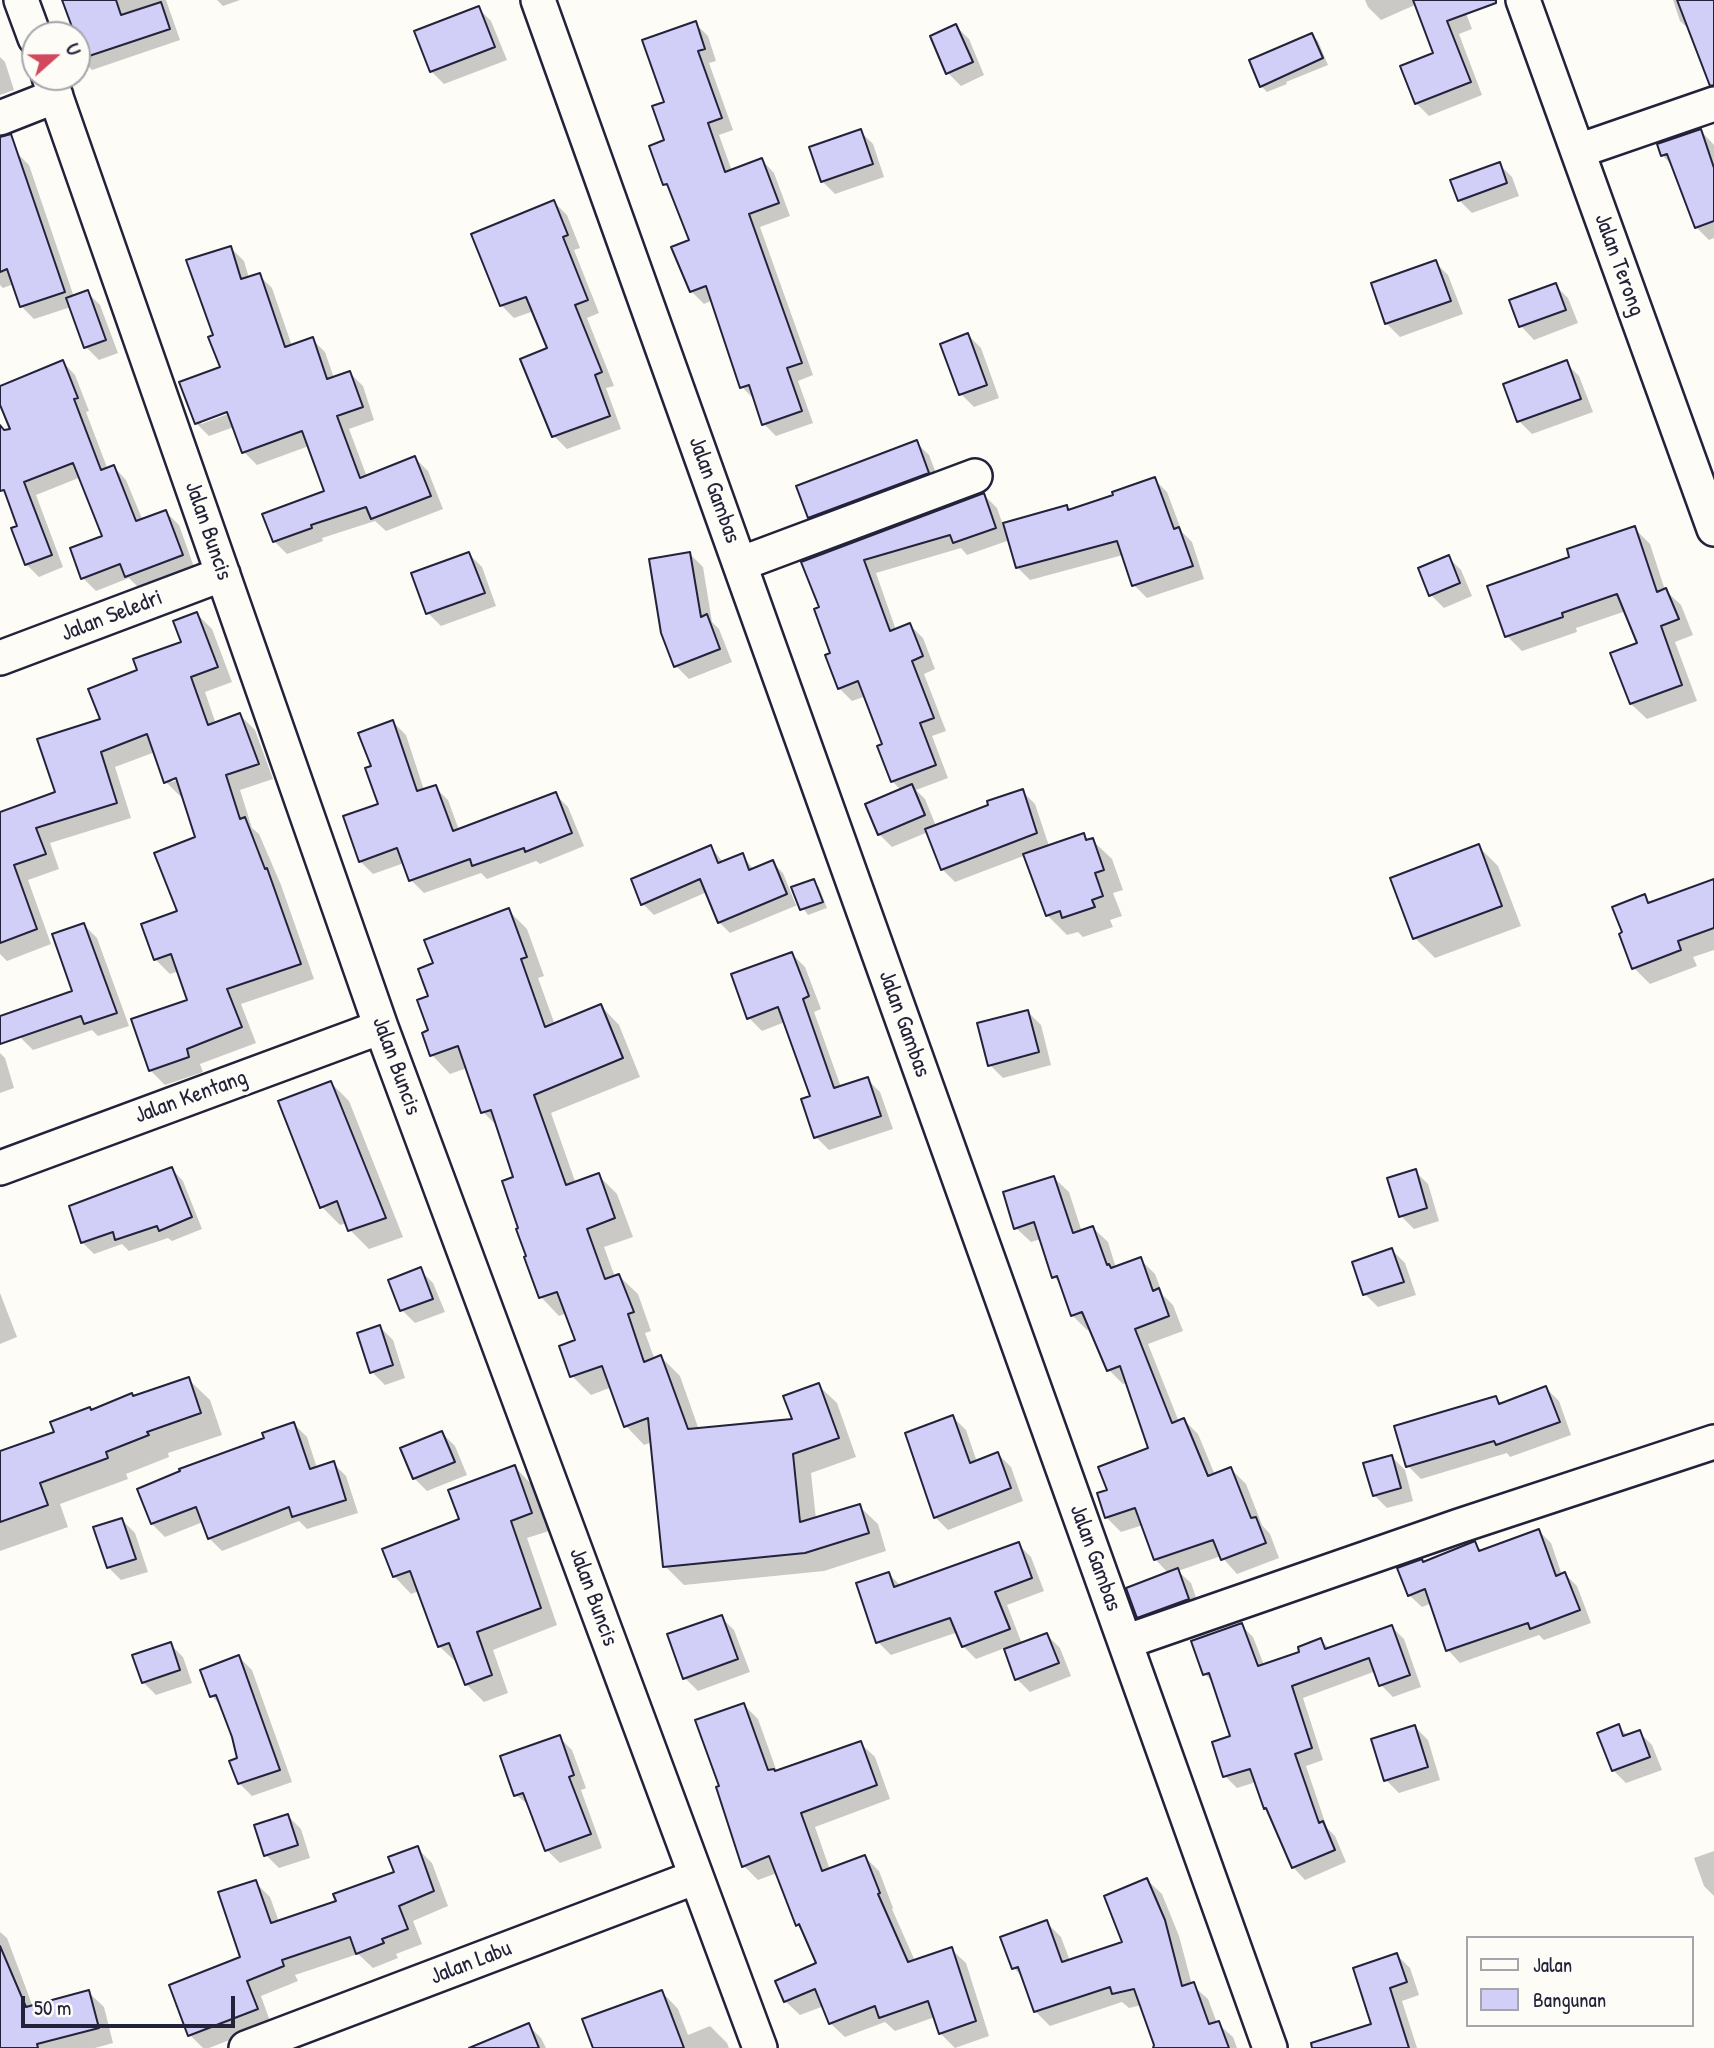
<!DOCTYPE html>
<style>
body{margin:0}
#map{position:relative;width:1714px;height:2048px;overflow:hidden;background:#fdfcf7;font-family:"Patrick Hand",sans-serif}
canvas{display:block}
.legend{position:absolute;left:1466px;top:1936px;width:228px;height:91px;box-sizing:border-box;background:#fdfcf7;border:2px solid #a5a5ac;margin:0;padding:9px 12px;list-style:none;font-size:21px;color:#22223b}
.legend li{display:flex;align-items:center;gap:14px;height:35px}
.legend b{width:35px;border:2px solid #a5a5ac}
.north{position:absolute;left:21px;top:21px;width:70px;height:70px;box-sizing:border-box;background:#fdfcf7;border:2px solid #a5a5ac;border-radius:50%;rotate:69deg;font-size:19px;font-weight:700;line-height:28px;text-align:center;color:#22223b}
.north::after{content:'';display:block;margin:auto;width:24px;height:32px;background:#d1495b;clip-path:polygon(50% 0,100% 100%,50% 72%,0 100%)}
.scale{position:absolute;left:21px;top:1996px;width:214px;height:32px;box-sizing:border-box;border:4px solid #22223b;border-top:0;padding-left:9px;font-size:21px;line-height:24px;white-space:nowrap;color:#22223b;-webkit-text-stroke:5px #fdfcf7;paint-order:stroke}
</style>
<div id="map">
<canvas width="1714" height="2048"></canvas>
<ul class="legend">
<li><b style="height:9px;background:#fdfcf7"></b>Jalan</li>
<li><b style="height:19px;background:#d1cef7"></b>Bangunan</li>
</ul>
<div class="north">U</div>
<div class="scale">50 m</div>
</div>
<script>
const ctx = document.querySelector('canvas').getContext('2d');
ctx.lineJoin = 'round';
function fill(path, color) {
  ctx.fillStyle = color;
  ctx.fill(path, 'evenodd');
}
function poly(rows) {
  const path = new Path2D();
  for (const r of rows) {
    path.moveTo(r[0], r[1]);
    for (let i = 2; i < r.length; i += 2) path.lineTo(r[i], r[i + 1]);
  }
  return path;
}
function strokePath(path, color, width, dash) {
  ctx.strokeStyle = color;
  ctx.lineWidth = width;
  ctx.lineCap = dash ? 'butt' : 'round';
  ctx.setLineDash(dash || []);
  ctx.stroke(path);
}
function label(font, color, halo, rows, align = 'center') {
  ctx.font = font + ' "Patrick Hand",sans-serif';
  ctx.lineWidth = 7;
  ctx.setLineDash([]);
  ctx.textBaseline = 'middle';
  ctx.strokeStyle = halo;
  ctx.fillStyle = color;
  for (const [text, x, y, turn = 0] of rows) {
    ctx.save();
    ctx.translate(x, y);
    ctx.rotate((+turn || 0) * Math.PI / 180);
    ctx.textAlign = isNaN(turn) ? turn : align;
    if (halo) ctx.strokeText(text, 0, 0);
    ctx.fillText(text, 0, 0);
    ctx.restore();
  }
}
fill(poly([
 [64,0,166,0,180,40,92,70,80,58,77,49,77,35,72,35,76,33],
 [217,0,240,0,223,6],
 [1365,0,1461,0,1472,29,1459,34,1482,95,1429,116,1416,103,1435,54,1417,4,1381,20,1368,7],
 [1673,0,1714,0,1714,81,1691,31,1680,21],
 [478,8,491,21,507,60,444,84,431,71],
 [695,23,708,36,716,61,709,63,733,130,719,135,732,171,762,160,774,173,790,216,760,227,813,375,798,381,813,423,776,436,764,424,754,399,742,387,713,300,704,304,691,291,692,241,672,192,665,184,666,103],
 [956,26,969,39,984,75,961,86,948,73],
 [1312,35,1318,41,1328,65,1286,82,1287,84,1267,92,1261,86],
 [0,57,5,62,14,90,0,95],
 [860,131,873,144,884,177,835,194,822,181],
 [1701,131,1714,145,1714,238,1709,240,1696,227,1673,166,1662,155],
 [16,152,29,165,74,297,87,292,100,305,118,353,99,360,86,347,71,307,34,319,21,306,14,284,3,288,0,285,0,158],
 [1499,164,1512,177,1519,196,1472,213,1459,200],
 [554,202,567,215,580,248,574,250,599,313,587,318,614,386,606,388,621,429,567,449,554,436,549,349,534,311,514,318,501,305],
 [231,248,244,261,249,278,259,275,272,288,292,346,312,339,325,352,334,378,350,373,363,386,374,420,349,429,367,477,415,458,428,471,443,509,386,531,375,521,322,538,323,541,287,554,274,541,326,492,309,446,257,465,244,452,234,427,209,436,196,423,222,368,216,336],
 [234,408,236,411,201,424,201,420],
 [1435,262,1448,275,1463,314,1400,337,1387,324,1373,284],
 [1555,285,1568,298,1578,323,1534,340,1521,326,1511,301],
 [968,335,981,348,999,398,974,407,961,394],
 [63,362,75,375,89,411,86,412,108,470,114,467,126,480,143,521,166,512,179,525,194,567,139,588,129,578,96,591,83,578,105,537,81,477,36,495,63,567,39,577,26,564,19,527,0,474,0,434,12,430,0,401,0,388],
 [1566,363,1579,376,1593,412,1532,434,1519,421],
 [916,442,929,455,941,486,822,530,809,517],
 [1154,479,1167,492,1182,532,1192,542,1204,579,1147,598,1134,585,1123,555,1030,580,1017,567,1010,540,967,555,961,548,876,573,896,630,910,625,923,638,935,669,924,674,946,731,932,736,948,778,916,790,925,799,936,826,1022,791,1035,804,1049,846,1084,835,1090,841,1092,840,1112,859,1123,890,1113,893,1122,916,1110,920,1113,927,1083,937,1078,932,1067,935,1047,915,1026,855,955,882,942,869,928,832,892,847,879,834,901,790,892,781,884,745,866,696,852,701,839,688,821,609,803,563,984,495,997,508,1003,525,1066,507,1070,511,1115,496],
 [1634,528,1650,544,1665,590,1681,605,1693,635,1675,642,1697,701,1647,719,1631,704,1639,644,1626,611,1576,628,1577,632,1522,651,1507,636,1571,558],
 [469,554,482,567,496,606,441,626,428,613,413,574],
 [690,554,703,567,712,622,719,629,732,662,689,679,676,666],
 [1448,557,1461,570,1472,596,1444,608,1431,595],
 [197,614,212,629,232,682,205,692,216,724,240,715,255,730,273,779,240,790,252,828,259,834,281,885,314,979,241,1004,256,1043,200,1064,203,1072,165,1085,150,1070,189,1001,179,971,170,974,155,959,179,912,197,838,184,796,181,797,166,782,155,752,115,767,131,818,50,843,59,869,28,880,51,944,7,961,0,954,0,814,57,793,102,720,139,671,183,643],
 [185,777,172,782,172,778],
 [393,722,406,735,424,790,435,787,448,800,459,830,555,794,568,807,584,846,540,864,536,861,487,879,481,873,424,893,411,880,404,863,373,874,360,861,381,805,373,767],
 [1478,846,1498,866,1521,926,1435,958,1415,938,1392,879],
 [711,847,723,862,742,855,754,870,772,862,783,873,796,905,799,903,813,881,819,887,827,908,808,915,800,904,730,933,719,922,707,892,654,915,643,904],
 [1714,880,1714,950,1693,957,1697,966,1650,984,1634,968,1644,896,1651,903],
 [508,910,527,929,544,976,538,978,555,1025,601,1006,619,1025,640,1077,551,1113,576,1184,598,1175,617,1194,633,1237,604,1247,615,1277,619,1276,638,1294,651,1331,645,1333,655,1360,661,1357,680,1376,699,1430,794,1420,818,1385,837,1403,856,1457,811,1473,816,1519,859,1506,878,1524,886,1551,824,1571,684,1585,665,1566,652,1442,644,1445,626,1426,612,1387,591,1395,572,1376,577,1341,567,1313,559,1316,541,1297,516,1178,499,1128,483,1112,467,1068,450,1074,432,1055,430,997,435,964],
 [84,925,97,938,129,1026,98,1036,92,1030,33,1050,20,1037,74,992],
 [792,954,805,967,821,1009,814,1012,841,1087,867,1079,880,1092,893,1129,829,1150,816,1137,812,1097,785,1022,762,1031,749,1018],
 [1028,1012,1041,1025,1051,1065,1003,1078,990,1065],
 [0,1053,5,1058,14,1088,0,1093],
 [331,1083,349,1101,403,1237,369,1249,350,1230,347,1223,340,1225,322,1207],
 [172,1169,183,1181,202,1229,172,1241,168,1238,129,1251,122,1244,94,1254,82,1242],
 [1415,1171,1428,1184,1439,1221,1414,1229,1401,1216],
 [1054,1178,1069,1192,1082,1232,1093,1228,1108,1242,1116,1268,1140,1259,1155,1274,1163,1295,1173,1305,1183,1331,1148,1344,1179,1422,1184,1420,1198,1434,1215,1475,1231,1469,1246,1484,1262,1525,1270,1534,1279,1558,1237,1574,1221,1556,1178,1571,1191,1583,1201,1612,1151,1630,1138,1617,1169,1574,1155,1559,1143,1525,1121,1532,1106,1517,1109,1491,1150,1449,1127,1383,1123,1384,1109,1370,1091,1328,1087,1330,1072,1315,1062,1285,1054,1277,1041,1239,1031,1242,1016,1228],
 [1392,1250,1405,1263,1416,1295,1378,1307,1365,1294],
 [420,1270,433,1283,445,1312,415,1323,402,1310,391,1281],
 [0,1293,17,1337,0,1344],
 [380,1327,393,1340,405,1378,385,1385,372,1372],
 [188,1379,210,1400,222,1435,168,1453,169,1457,126,1474,128,1479,60,1504,68,1527,0,1551,0,1453,56,1433,92,1412],
 [1546,1388,1559,1401,1571,1435,1510,1457,1507,1453,1421,1479,1408,1466,1495,1398,1502,1404],
 [953,1417,966,1430,977,1462,998,1454,1011,1467,1023,1501,948,1530,935,1517],
 [294,1424,307,1437,317,1468,333,1463,346,1476,358,1513,307,1529,299,1521,222,1551,209,1538,203,1522,165,1537,152,1524,139,1490,266,1439],
 [442,1433,455,1446,467,1475,427,1491,414,1478],
 [1392,1457,1405,1470,1413,1501,1387,1508,1374,1495],
 [515,1467,532,1485,549,1531,527,1538,557,1625,493,1650,508,1693,484,1702,466,1684,457,1663,439,1646,419,1591,411,1594,394,1576,461,1520],
 [122,1520,135,1533,148,1572,121,1580,108,1567],
 [1539,1531,1551,1543,1562,1575,1565,1574,1577,1586,1591,1623,1544,1640,1539,1635,1460,1663,1448,1650,1432,1603,1422,1607,1409,1595,1424,1564,1474,1543,1482,1551],
 [1018,1544,1031,1557,1044,1591,1007,1605,1022,1644,1047,1635,1060,1648,1071,1676,1030,1692,1017,1679,1005,1648,976,1659,963,1646,958,1632,891,1655,878,1642,889,1574,901,1586],
 [721,1617,734,1630,750,1672,698,1691,685,1678],
 [1241,1625,1253,1637,1264,1665,1302,1653,1321,1640,1330,1649,1392,1627,1404,1639,1421,1687,1393,1697,1381,1685,1376,1671,1303,1698,1323,1760,1306,1766,1327,1828,1335,1836,1346,1862,1305,1880,1293,1867,1270,1813,1265,1808,1256,1782,1237,1788,1225,1776,1214,1743,1232,1737,1214,1684,1205,1674,1193,1642],
 [170,1644,183,1657,192,1683,156,1695,143,1682],
 [239,1657,252,1670,292,1782,252,1796,239,1783,239,1759,222,1707,212,1696],
 [744,1705,758,1719,777,1772,860,1743,875,1757,890,1799,815,1827,830,1870,865,1857,879,1871,893,1908,892,1909,915,1961,951,1949,966,1963,989,2036,955,2048,940,2033,935,2017,895,2031,885,2022,845,2037,830,2023,824,2006,800,2015,785,2001,819,1963,805,1933,797,1925,777,1873,758,1880,744,1866,721,1787],
 [1618,1726,1628,1736,1639,1732,1652,1745,1662,1770,1626,1783,1613,1770],
 [1415,1727,1428,1740,1440,1780,1399,1793,1386,1780],
 [559,1737,572,1750,586,1788,581,1790,602,1848,560,1863,547,1850,531,1807,516,1795],
 [288,1816,301,1829,310,1858,279,1868,266,1855],
 [417,1848,432,1863,448,1906,413,1921,422,1944,396,1954,398,1958,373,1968,358,1954,295,1975,298,1981,261,1996,271,2024,209,2048,203,2048,190,2035,242,1958,255,1882,270,1897,279,1922,338,1902,396,1873],
 [1714,1851,1714,1896,1704,1886,1694,1858],
 [1147,1880,1162,1894,1179,1936,1192,1985,1208,1999,1217,2023,1233,2037,1237,2048,1152,2048,1156,2046,1141,2005,1129,2008,1122,2002,1050,2026,1035,2011,1024,1979,1014,1968,1046,1922,1061,1937,1070,1961,1125,1943],
 [0,1932,7,1938,33,2007,88,1992,104,2007,113,2043,95,2048,0,2048],
 [1397,1955,1410,1968,1419,1995,1402,2001,1417,2048,1346,2048,1373,2025],
 [662,1992,678,2009,688,2035,710,2026,727,2043,729,2048,595,2048],
 [528,2025,541,2038,546,2048,503,2048]
]), '#0003');
const building = poly([
 [62,0,116,0,121,15,161,2,170,29,77,60,77,35,75,35,62,0],
 [1413,0,1496,0,1496,3,1447,21,1471,82,1415,104,1400,66,1433,53,1413,0],
 [1677,0,1714,0,1714,85,1710,86,1677,0],
 [479,6,495,47,430,72,414,31,479,6],
 [696,21,705,49,698,51,722,118,708,123,725,172,762,158,779,203,749,214,802,363,787,368,802,411,762,425,749,385,740,388,706,286,690,292,671,247,689,240,667,184,663,185,649,146,664,140,652,106,664,102,642,40,696,21],
 [956,24,973,62,946,74,930,36,956,24],
 [1312,33,1323,58,1260,87,1249,60,1312,33],
 [861,129,873,164,821,182,809,147,861,129],
 [1701,129,1714,168,1714,221,1695,228,1667,154,1661,156,1657,144,1701,129],
 [11,134,65,292,20,307,7,269,0,272,0,137,11,134],
 [1500,162,1507,183,1458,201,1450,180,1500,162],
 [554,200,568,235,563,237,588,300,575,305,602,372,595,375,610,416,552,437,520,359,547,348,526,297,500,306,471,234,554,200],
 [231,246,241,279,260,273,285,347,313,337,327,379,350,371,363,407,337,416,360,478,415,456,431,496,371,519,366,507,311,525,312,528,273,542,262,514,324,491,302,431,242,453,227,412,195,424,179,382,220,367,208,337,213,335,186,260,231,246],
 [1436,260,1451,301,1385,324,1371,283,1436,260],
 [1556,283,1566,310,1519,327,1509,300,1556,283],
 [88,290,106,340,84,348,66,298,88,290],
 [968,333,987,385,959,395,940,344,968,333],
 [63,360,78,398,74,399,101,470,114,465,136,521,166,510,183,555,125,577,120,564,81,579,70,548,102,536,73,463,24,482,52,555,25,565,11,528,17,526,4,490,0,491,0,425,4,430,10,429,0,405,0,386,63,360],
 [1567,360,1581,399,1517,422,1503,384,1567,360],
 [917,440,929,473,808,518,796,486,917,440],
 [1155,477,1174,529,1179,527,1193,566,1132,586,1117,541,1016,568,1003,523,1067,505,1068,510,1113,495,1112,492,1155,477],
 [984,493,996,528,953,543,950,535,864,560,890,631,910,623,923,656,912,661,934,718,920,723,936,765,891,782,877,746,882,744,858,681,838,689,825,655,830,653,814,609,819,607,801,562,984,493],
 [1635,526,1657,592,1666,588,1679,619,1661,626,1682,685,1630,704,1610,653,1637,643,1617,594,1562,613,1563,617,1505,637,1487,586,1569,557,1567,549,1635,526],
 [469,552,485,593,426,614,411,573,469,552],
 [690,552,701,617,707,614,720,649,674,667,661,633,649,559,690,552],
 [1449,555,1460,583,1429,596,1418,568,1449,555],
 [197,612,218,667,191,677,208,725,240,713,259,764,226,775,240,819,245,817,265,869,267,868,301,964,227,989,242,1027,187,1049,189,1057,149,1071,131,1019,187,1000,171,954,154,960,141,924,177,911,154,853,195,837,176,778,164,783,147,734,101,752,117,803,36,828,46,854,14,865,37,929,0,943,0,812,55,792,37,739,100,719,88,689,137,670,133,659,181,642,173,621,197,612],
 [393,720,417,791,436,785,453,831,556,792,572,833,525,852,524,848,472,866,470,859,409,881,397,848,359,862,343,816,378,804,365,768,371,766,358,733,393,720],
 [912,784,925,815,878,835,865,804,912,784],
 [1023,789,1037,833,941,870,925,829,988,805,987,801,1023,789],
 [1084,833,1086,840,1093,838,1104,870,1095,873,1103,896,1092,900,1095,907,1062,918,1060,911,1046,916,1023,854,1084,833],
 [1479,844,1502,906,1413,939,1390,878,1479,844],
 [711,845,718,863,743,853,749,870,773,860,787,894,718,923,700,879,641,905,631,879,711,845],
 [814,879,823,902,800,910,791,887,814,879],
 [1714,879,1714,928,1678,941,1681,950,1632,969,1619,934,1622,932,1612,907,1645,894,1648,903,1714,879],
 [509,908,527,957,521,959,545,1027,601,1004,623,1058,534,1095,566,1185,599,1173,615,1218,587,1229,605,1279,619,1274,634,1312,628,1314,644,1362,661,1355,688,1429,792,1419,783,1396,819,1383,839,1438,793,1454,800,1522,860,1504,869,1533,805,1553,663,1567,648,1418,624,1427,602,1366,570,1377,559,1346,575,1340,557,1292,539,1298,524,1257,526,1256,516,1229,518,1228,502,1181,513,1177,491,1110,481,1113,458,1046,430,1056,422,1033,428,1030,417,1000,428,996,418,969,433,963,424,940,509,908],
 [84,923,117,1013,84,1024,81,1016,0,1044,0,1016,72,991,52,934,84,923],
 [792,952,809,996,803,999,834,1088,868,1077,881,1116,814,1138,801,1099,810,1096,778,1007,747,1019,731,974,792,952],
 [1028,1010,1039,1052,988,1066,977,1023,1028,1010],
 [331,1081,386,1218,348,1231,337,1201,320,1208,278,1101,331,1081],
 [172,1167,192,1217,159,1231,157,1226,115,1240,113,1232,81,1243,69,1206,172,1167],
 [1416,1169,1427,1208,1399,1217,1387,1178,1416,1169],
 [1054,1176,1073,1233,1093,1226,1107,1265,1109,1264,1111,1268,1141,1257,1153,1291,1159,1288,1169,1316,1135,1329,1172,1423,1184,1418,1208,1476,1231,1467,1251,1518,1256,1517,1266,1543,1221,1560,1213,1540,1154,1560,1135,1508,1105,1518,1097,1493,1107,1490,1098,1467,1148,1448,1120,1366,1107,1371,1082,1312,1071,1316,1057,1276,1052,1278,1034,1222,1014,1229,1003,1192,1054,1176],
 [1392,1248,1404,1282,1363,1295,1352,1262,1392,1248],
 [421,1267,433,1299,400,1311,388,1280,421,1267],
 [380,1325,393,1365,370,1373,357,1333,380,1325],
 [189,1377,201,1413,147,1432,149,1435,106,1452,108,1458,40,1483,48,1505,0,1522,0,1451,54,1432,50,1422,90,1407,91,1410,132,1393,133,1396,189,1377],
 [1546,1386,1560,1422,1496,1445,1494,1441,1406,1467,1394,1426,1496,1396,1499,1404,1546,1386],
 [953,1415,970,1463,998,1452,1011,1488,934,1518,905,1433,953,1415],
 [294,1422,310,1469,334,1461,346,1500,292,1517,289,1507,208,1539,196,1507,151,1524,137,1489,180,1471,179,1469,264,1438,262,1433,294,1422],
 [442,1431,455,1462,413,1479,400,1448,442,1431],
 [1392,1455,1401,1488,1373,1496,1363,1463,1392,1455],
 [515,1465,532,1513,511,1521,541,1608,477,1632,492,1675,465,1685,449,1643,438,1647,410,1571,393,1577,382,1549,459,1519,448,1490,515,1465],
 [122,1518,136,1559,107,1568,93,1527,122,1518],
 [1539,1529,1556,1576,1565,1572,1580,1610,1530,1629,1528,1623,1446,1651,1425,1589,1408,1596,1397,1568,1422,1559,1423,1562,1475,1541,1479,1551,1539,1529],
 [1019,1542,1032,1578,995,1592,1010,1629,962,1647,950,1618,876,1643,856,1583,889,1572,894,1587,1019,1542],
 [1178,1568,1189,1599,1137,1618,1126,1588,1178,1568],
 [722,1615,738,1659,683,1679,667,1634,722,1615],
 [1242,1623,1258,1666,1299,1652,1298,1647,1321,1638,1325,1649,1392,1625,1410,1675,1379,1686,1369,1658,1292,1686,1312,1748,1295,1754,1319,1823,1323,1821,1335,1850,1292,1868,1266,1808,1264,1809,1250,1769,1223,1777,1212,1742,1230,1736,1209,1673,1203,1675,1191,1641,1242,1623],
 [1047,1633,1059,1663,1015,1680,1004,1649,1047,1633],
 [171,1642,180,1670,142,1683,132,1655,171,1642],
 [239,1655,280,1770,238,1784,229,1761,237,1758,232,1737,216,1695,210,1697,200,1670,239,1655],
 [744,1703,768,1770,774,1769,775,1771,861,1741,877,1785,801,1813,822,1871,865,1855,880,1893,878,1894,908,1962,952,1947,976,2021,939,2034,928,2001,879,2018,875,2006,829,2024,815,1989,784,2002,775,1981,816,1963,799,1924,796,1926,769,1856,742,1867,716,1787,719,1786,695,1720,744,1703],
 [1619,1724,1623,1736,1640,1730,1650,1757,1612,1771,1597,1733,1619,1724],
 [1415,1725,1428,1767,1384,1781,1371,1739,1415,1725],
 [560,1735,574,1775,569,1777,591,1834,545,1851,523,1793,514,1796,500,1756,560,1735],
 [288,1814,298,1845,264,1856,254,1825,288,1814],
 [418,1846,434,1891,399,1906,408,1929,382,1939,384,1943,356,1954,350,1937,282,1960,284,1966,247,1981,258,2009,188,2036,169,1985,240,1957,218,1892,256,1880,271,1923,336,1901,333,1894,394,1872,388,1857,418,1846],
 [1147,1878,1165,1920,1182,1986,1194,1982,1209,2024,1219,2021,1229,2048,1153,2048,1154,2045,1134,1989,1112,1994,1110,1987,1034,2012,1018,1967,1012,1969,1000,1937,1047,1920,1062,1962,1122,1942,1104,1896,1147,1878],
 [0,1946,26,2007,89,1990,99,2028,37,2044,38,2048,0,2048,0,1946],
 [1397,1953,1407,1982,1390,1988,1409,2048,1312,2048,1311,2043,1371,2024,1353,1968,1397,1953],
 [662,1990,684,2048,593,2048,582,2019,662,1990],
 [529,2023,539,2048,469,2048,529,2023]
]);
fill(building, '#d1cef7');
strokePath(building, '#22223b', 2);
const minor = poly([
 [21,0,35,38],
 [538,0,1270,2048],
 [1523,0,1714,529],
 [49,77,381,1027,760,2048],
 [0,118,56,96],
 [1578,151,1714,104],
 [740,564,975,476],
 [0,658,223,574],
 [0,1168,381,1027],
 [1125,1642,1459,1526,1714,1442],
 [246,2048,696,1877]
]);
strokePath(minor, '#22223b', 38);
strokePath(minor, '#fdfcf7', 33);
label('23px', '#22223b', '#fdfcf7', [
 ["Jalan Terong",1619,265,70],
 ["Jalan Gambas",714,490,70],
 ["Jalan Buncis",208,531,71],
 ["Jalan Seledri",112,616,-21],
 ["Jalan Gambas",904,1024,70],
 ["Jalan Buncis",396,1066,70],
 ["Jalan Kentang",191,1097,-20],
 ["Jalan Gambas",1095,1558,70],
 ["Jalan Buncis",593,1597,70],
 ["Jalan Labu",471,1963,-21]
]);
</script>
